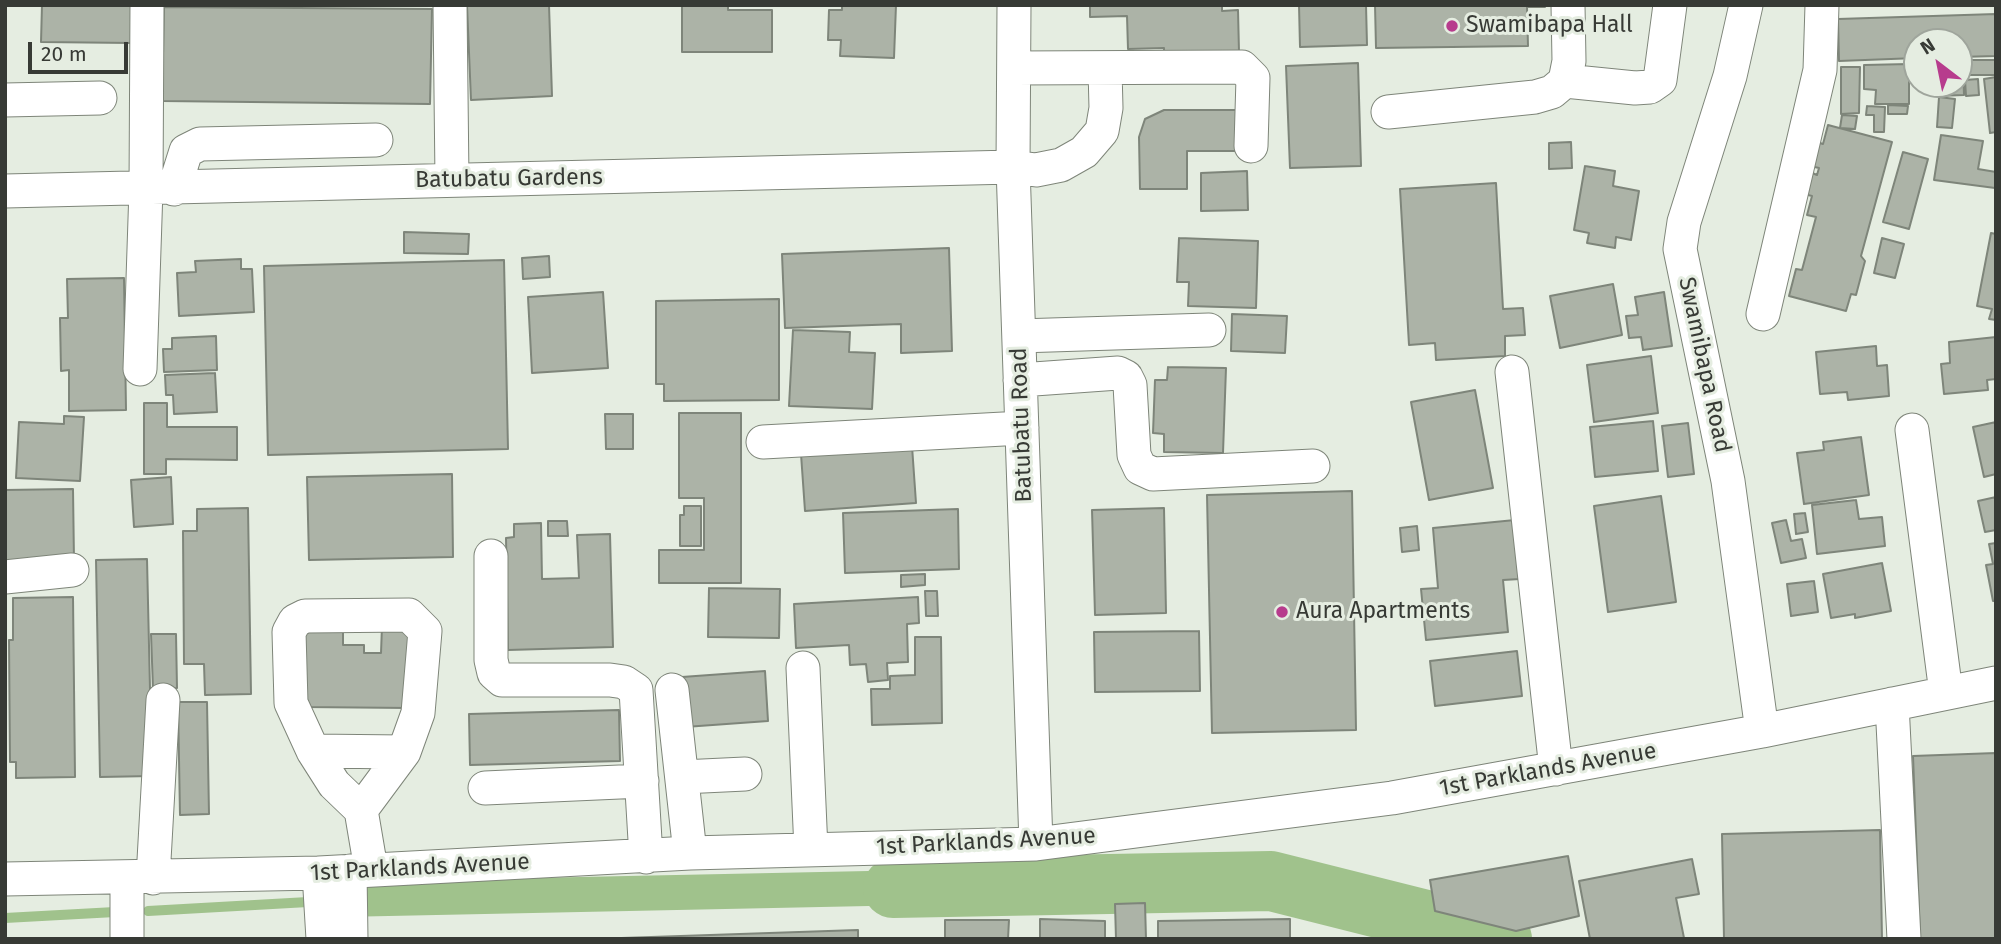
<!DOCTYPE html>
<style>
body{margin:0}
#map{position:relative;width:2001px;height:944px;overflow:hidden;background:#e5ede1;font-family:"Fira Sans",sans-serif}
canvas{display:block}
.frame{position:absolute;inset:0;border:7px solid #373a35;pointer-events:none}
.north{position:absolute;left:1903px;top:28px;width:70px;height:70px;box-sizing:border-box;background:#e5ede1;border:2px solid #9fa59c;border-radius:50%;rotate:328deg;font-size:19px;font-weight:700;line-height:28px;text-align:center;color:#373a35}
.north::after{content:'';display:block;margin:auto;width:24px;height:32px;background:#b73c8d;clip-path:polygon(50% 0,100% 100%,50% 72%,0 100%)}
.scale{position:absolute;left:28px;top:42px;width:100px;height:32px;box-sizing:border-box;border:4px solid #373a35;border-top:0;padding-left:9px;font-size:21px;line-height:24px;white-space:nowrap;color:#373a35;-webkit-text-stroke:5px #e5ede1;paint-order:stroke}
</style>
<div id="map">
<canvas width="2001" height="944"></canvas>
<div class="frame"></div>
<div class="north">N</div>
<div class="scale">20 m</div>
</div>
<script>
const ctx = document.querySelector('canvas').getContext('2d');
ctx.lineJoin = 'round';
function poly(rows) {
  const path = new Path2D();
  for (const r of rows) {
    path.moveTo(r[0], r[1]);
    for (let i = 2; i < r.length; i += 2) path.lineTo(r[i], r[i + 1]);
  }
  return path;
}
function strokePath(path, color, width, dash) {
  ctx.strokeStyle = color;
  ctx.lineWidth = width;
  ctx.lineCap = dash ? 'butt' : 'round';
  ctx.setLineDash(dash || []);
  ctx.stroke(path);
}
function fill(path, color) {
  ctx.fillStyle = color;
  ctx.fill(path, 'evenodd');
}
function label(font, color, halo, rows, align = 'center') {
  ctx.font = font + ' "Fira Sans",sans-serif';
  ctx.lineWidth = 6;
  ctx.setLineDash([]);
  ctx.textBaseline = 'middle';
  ctx.strokeStyle = halo;
  ctx.fillStyle = color;
  for (const [text, x, y, turn = 0] of rows) {
    ctx.save();
    ctx.translate(x, y);
    ctx.rotate((+turn || 0) * Math.PI / 180);
    ctx.textAlign = isNaN(turn) ? turn : align;
    if (halo) ctx.strokeText(text, 0, 0);
    ctx.fillText(text, 0, 0);
    ctx.restore();
  }
}
strokePath(poly([
 [148,911,308,902],
 [5,918,115,912]
]), '#a0c28c', 10);
strokePath(poly([
 [364,899,893,888]
]), '#a0c28c', 35);
strokePath(poly([
 [893,888,1271,881,1502,939]
]), '#a0c28c', 60);
const building = poly([
 [42,5,132,5,132,43,41,42,42,5],
 [467,5,549,5,552,96,471,100,467,5],
 [682,5,728,5,728,10,772,10,772,52,682,52,682,5],
 [842,5,896,5,894,58,840,56,841,40,828,40,829,10,842,10,842,5],
 [1090,5,1222,5,1222,11,1238,10,1239,52,1164,55,1164,48,1128,49,1127,16,1090,17,1090,5],
 [1299,5,1366,5,1367,45,1300,47,1299,5],
 [1375,5,1545,5,1545,7,1527,7,1528,46,1376,48,1375,5],
 [164,7,432,9,430,104,162,101,164,7],
 [1996,14,1996,56,1959,57,1959,42,1917,42,1917,58,1839,61,1838,19,1996,14],
 [1970,60,1996,60,1996,75,1970,75,1970,60],
 [1358,63,1361,166,1290,168,1286,66,1358,63],
 [1909,64,1909,104,1875,104,1876,90,1864,89,1864,65,1909,64],
 [1959,64,1963,64,1964,95,1936,96,1935,84,1959,84,1959,64],
 [1841,67,1860,67,1859,113,1841,114,1841,67],
 [1996,77,1996,132,1990,133,1984,79,1996,77],
 [1978,79,1979,95,1966,96,1965,80,1978,79],
 [1939,97,1955,99,1952,128,1937,127,1939,97],
 [1888,105,1908,106,1907,114,1888,114,1888,105],
 [1867,106,1885,107,1884,132,1874,132,1874,115,1866,115,1867,106],
 [1164,110,1237,110,1237,151,1187,151,1187,189,1140,189,1139,137,1145,119,1164,110],
 [1842,115,1857,116,1855,129,1840,128,1842,115],
 [1828,125,1892,142,1861,256,1865,261,1856,295,1851,294,1846,311,1789,296,1796,269,1802,270,1816,217,1807,215,1812,196,1804,194,1810,172,1817,175,1819,168,1810,166,1817,142,1823,144,1828,125],
 [1941,135,1983,141,1978,169,1996,172,1995,188,1934,180,1941,135],
 [1571,142,1572,168,1549,169,1549,143,1571,142],
 [1903,152,1928,159,1909,229,1883,222,1903,152],
 [1585,166,1615,171,1613,186,1639,191,1631,240,1616,237,1615,248,1587,243,1589,233,1574,230,1585,166],
 [1247,171,1248,210,1201,211,1201,173,1247,171],
 [1496,183,1503,309,1523,308,1525,335,1505,336,1505,356,1436,360,1435,343,1409,345,1400,189,1496,183],
 [404,232,469,234,468,254,404,253,404,232],
 [1991,233,1996,234,1996,320,1989,319,1992,309,1977,306,1991,233],
 [1179,238,1258,241,1256,308,1188,306,1189,282,1177,282,1179,238],
 [1882,238,1904,244,1895,278,1874,273,1882,238],
 [949,248,952,351,901,353,901,324,785,328,782,254,949,248],
 [549,256,550,277,523,279,522,258,549,256],
 [241,259,241,269,252,269,254,312,179,316,177,273,196,272,195,261,241,259],
 [504,260,508,449,268,455,264,266,504,260],
 [124,278,126,410,69,411,69,370,61,371,60,318,68,318,67,279,124,278],
 [1613,284,1622,335,1560,348,1550,296,1613,284],
 [603,292,608,368,532,373,528,297,603,292],
 [1664,292,1672,346,1643,350,1641,337,1629,338,1626,316,1638,315,1635,297,1664,292],
 [779,299,779,400,664,401,664,384,656,384,656,301,779,299],
 [1232,314,1287,316,1285,353,1231,351,1232,314],
 [793,330,850,332,849,352,875,353,872,409,789,406,793,330],
 [216,336,217,370,164,372,163,349,172,349,172,338,216,336],
 [1996,337,1996,379,1987,380,1988,390,1944,394,1941,364,1950,363,1949,342,1996,337],
 [1876,346,1877,366,1887,365,1889,396,1848,400,1847,392,1820,394,1816,352,1876,346],
 [1651,356,1658,413,1594,422,1587,365,1651,356],
 [1168,367,1226,368,1223,453,1164,452,1164,434,1153,433,1155,380,1167,380,1168,367],
 [215,373,217,412,174,414,173,395,166,395,165,375,215,373],
 [1475,390,1493,488,1429,500,1411,402,1475,390],
 [144,403,167,403,167,427,237,427,237,460,166,459,166,474,144,474,144,403],
 [679,413,741,413,741,583,659,583,659,550,704,550,704,498,679,498,679,413],
 [605,414,633,414,633,449,606,449,605,414],
 [64,416,84,417,80,481,16,478,19,422,64,424,64,416],
 [1653,421,1658,471,1595,477,1590,427,1653,421],
 [1996,422,1996,474,1984,477,1973,427,1996,422],
 [1688,423,1694,474,1668,477,1662,426,1688,423],
 [1861,437,1869,495,1804,504,1797,453,1824,450,1823,442,1861,437],
 [912,446,916,503,805,511,801,454,912,446],
 [452,474,453,557,309,560,307,477,452,474],
 [171,477,173,524,134,527,131,480,171,477],
 [73,489,74,561,5,562,5,490,73,489],
 [1352,491,1356,730,1212,733,1207,495,1352,491],
 [1661,496,1676,602,1608,612,1594,506,1661,496],
 [1996,497,1996,530,1985,532,1978,501,1996,497],
 [1856,500,1859,519,1882,517,1885,546,1817,554,1812,505,1856,500],
 [684,506,701,506,701,546,680,546,680,515,684,515,684,506],
 [248,508,251,694,205,695,204,664,184,664,183,531,197,531,197,509,248,508],
 [1164,508,1166,613,1095,615,1092,510,1164,508],
 [958,509,959,569,845,573,843,513,958,509],
 [1805,513,1808,532,1796,534,1794,514,1805,513],
 [1515,520,1520,579,1503,580,1508,632,1426,640,1421,589,1438,588,1433,528,1515,520],
 [1786,520,1791,541,1802,539,1806,558,1781,563,1772,523,1786,520],
 [548,521,567,521,568,536,548,536,548,521],
 [541,523,542,579,579,578,577,535,610,534,613,647,508,650,506,538,514,537,514,524,541,523],
 [1417,526,1419,550,1402,552,1400,528,1417,526],
 [1996,543,1996,601,1993,601,1986,565,1993,564,1989,544,1996,543],
 [147,559,152,776,100,777,96,560,147,559],
 [1882,563,1891,611,1855,618,1855,614,1831,618,1823,574,1882,563],
 [925,574,925,585,901,587,901,575,925,574],
 [1814,581,1818,612,1791,616,1787,584,1814,581],
 [709,588,780,589,779,638,708,637,709,588],
 [925,591,937,591,938,616,926,616,925,591],
 [73,597,75,777,16,778,16,762,10,762,9,640,13,640,13,598,73,597],
 [918,597,919,623,907,624,908,662,887,663,888,680,868,682,866,664,850,665,849,645,796,648,794,604,918,597],
 [304,625,343,626,343,645,364,645,364,653,381,653,382,626,410,626,409,708,304,707,304,625],
 [1199,631,1200,691,1095,692,1094,632,1199,631],
 [151,634,176,634,177,688,153,689,151,634],
 [915,637,941,637,942,723,872,725,871,689,890,689,890,676,915,675,915,637],
 [1517,651,1522,696,1435,706,1430,661,1517,651],
 [765,671,768,721,685,727,682,677,765,671],
 [178,702,207,702,209,814,180,815,178,702],
 [619,710,620,761,470,765,469,714,619,710],
 [1996,753,1996,939,1920,939,1913,756,1996,753],
 [1880,830,1882,939,1724,939,1722,834,1880,830],
 [1568,856,1579,916,1516,931,1435,911,1430,880,1568,856],
 [1692,859,1699,894,1676,898,1684,938,1590,939,1579,881,1692,859],
 [1145,903,1146,939,1116,939,1115,904,1145,903],
 [1040,919,1105,921,1105,939,1040,939,1040,919],
 [1290,919,1290,939,1158,939,1158,921,1290,919],
 [945,920,1009,920,1008,939,945,939,945,920],
 [858,930,858,939,592,939,858,930]
]);
fill(building, '#acb3a7');
strokePath(building, '#7e857a', 2);
const minor = poly([
 [450,5,452,180],
 [1014,5,1013,167,1036,844],
 [1746,5,1730,76,1684,222,1680,249,1728,481,1762,731],
 [1014,68,1242,67,1253,78,1251,146],
 [1565,81,1635,88,1650,87,1660,80,1670,5],
 [5,100,100,98],
 [1388,112,1535,97,1552,92,1565,81,1569,61,1568,5],
 [174,189,186,151,200,144,376,140],
 [5,191,1013,167,1036,170,1061,165,1084,152,1102,131,1106,108,1105,69],
 [1763,314,1820,70,1822,5],
 [1019,336,1209,330],
 [140,369,146,189,147,5],
 [1512,372,1556,769],
 [1020,380,1118,373,1126,377,1130,385,1134,455,1140,468,1153,474,1313,466],
 [1912,430,1946,693],
 [763,442,1022,428],
 [491,556,491,660,494,673,502,680,610,680,624,682,636,690,646,857],
 [5,577,72,570],
 [803,668,811,850],
 [672,690,690,853],
 [1892,704,1904,939],
 [313,751,404,752],
 [682,777,745,774],
 [485,788,642,781],
 [361,810,404,752,418,713,425,631,409,615,305,616,295,621,289,632,291,703,313,751,334,784,361,810,371,869],
 [350,871,351,939],
 [319,873,323,939],
 [127,878,127,939],
 [153,878,163,700],
 [5,879,319,873,690,853,1036,844,1392,798,1762,731,1996,683]
]);
strokePath(minor, '#7e8579', 35);
strokePath(minor, '#fff', 33);
for (const [x, y, r, color] of [
 [1452,26,7,"#b73c8d"],
 [1282,612,7,"#b73c8d"]
]) {
  const dot = new Path2D();
  dot.arc(x, y, r, 0, 2 * Math.PI);
  ctx.fillStyle = color;
  ctx.fill(dot);
  strokePath(dot, '#e5ede1', 2.5);
}
label('23px', '#373a35', '#e5ede1', [
 ["Swamibapa Hall",1466,26],
 ["Aura Apartments",1296,612]
], 'left');
label('23px', '#373a35', '#e5ede1', [
 ["Batubatu Gardens",509,179,-1],
 ["Swamibapa Road",1704,365,78],
 ["Batubatu Road",1022,425,-92],
 ["1st Parklands Avenue",1548,770,-10],
 ["1st Parklands Avenue",986,842,-3],
 ["1st Parklands Avenue",420,868,-3]
]);
</script>
